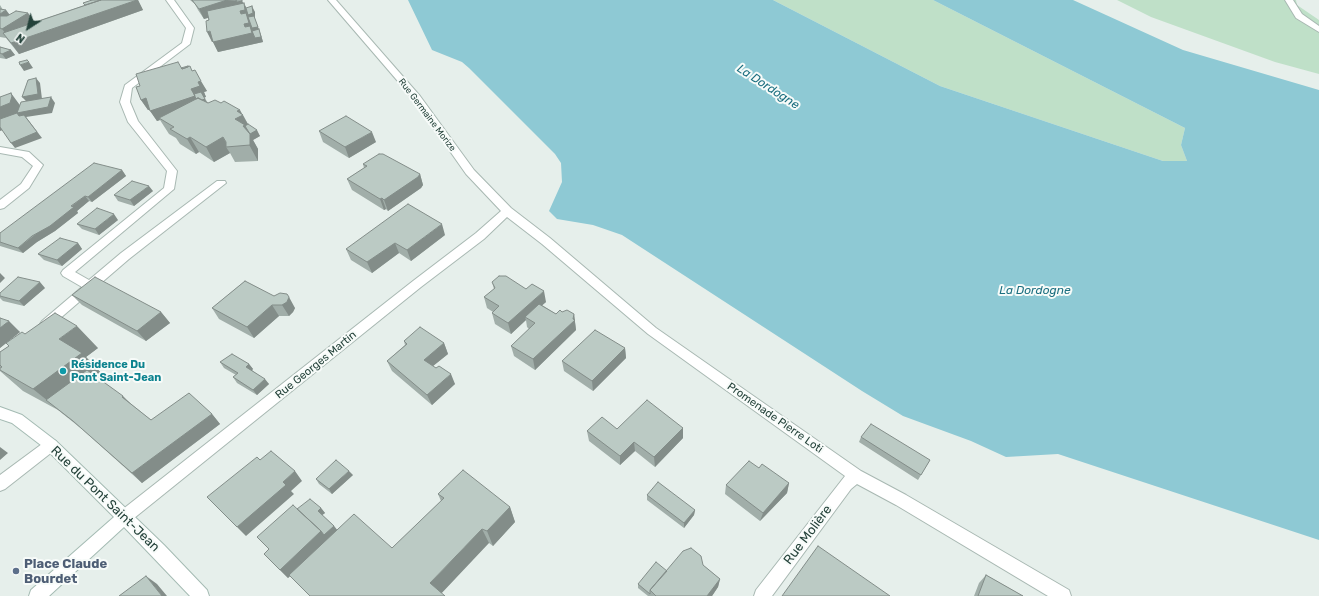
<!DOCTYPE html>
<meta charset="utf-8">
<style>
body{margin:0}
#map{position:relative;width:1319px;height:596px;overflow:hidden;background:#e6efeb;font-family:Rubik,sans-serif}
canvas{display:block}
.north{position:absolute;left:8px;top:8px;width:40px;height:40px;-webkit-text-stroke:3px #f7fbf9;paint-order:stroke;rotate:216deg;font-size:11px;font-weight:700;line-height:16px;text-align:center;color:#24423a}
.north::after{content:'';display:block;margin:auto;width:14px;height:18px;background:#24423a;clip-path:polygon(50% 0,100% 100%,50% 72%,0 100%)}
</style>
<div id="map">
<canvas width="1319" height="596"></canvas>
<div class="north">N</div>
</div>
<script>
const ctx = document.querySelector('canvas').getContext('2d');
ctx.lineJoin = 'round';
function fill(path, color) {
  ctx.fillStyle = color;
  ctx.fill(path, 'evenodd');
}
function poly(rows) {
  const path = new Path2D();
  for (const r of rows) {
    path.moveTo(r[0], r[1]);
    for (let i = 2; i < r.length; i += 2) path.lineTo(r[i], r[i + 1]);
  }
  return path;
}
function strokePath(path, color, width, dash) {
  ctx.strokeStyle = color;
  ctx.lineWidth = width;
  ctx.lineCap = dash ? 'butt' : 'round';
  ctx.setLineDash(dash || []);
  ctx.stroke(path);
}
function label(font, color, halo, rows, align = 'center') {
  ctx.font = font + ' Rubik,sans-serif';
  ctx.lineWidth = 4;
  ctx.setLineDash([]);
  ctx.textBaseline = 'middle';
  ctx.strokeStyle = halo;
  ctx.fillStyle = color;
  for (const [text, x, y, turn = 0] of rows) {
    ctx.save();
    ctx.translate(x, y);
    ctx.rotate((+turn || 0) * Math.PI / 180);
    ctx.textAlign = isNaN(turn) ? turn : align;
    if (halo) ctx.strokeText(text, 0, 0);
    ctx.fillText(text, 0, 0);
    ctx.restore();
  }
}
fill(poly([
 [773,0,933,0,1185,128,1181,145,1187,161,1163,161,940,86],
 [1117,0,1296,0,1297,5,1319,20,1319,74,1275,62,1151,17]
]), '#bfe0c8');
fill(poly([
 [408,0,773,0,940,86,1163,161,1187,161,1181,145,1185,128,933,0,1073,0,1183,50,1319,90,1319,540,1058,454,1006,457,971,441,903,416,862,391,622,235,593,225,557,219,549,211,562,182,561,163,555,154,469,68,462,62,432,50]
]), '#8ec9d4');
const lane = poly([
 [166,0,174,0,194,28,190,44,132,88,130,102,138,121,177,171,174,189,75,272,89,280,121,253,217,181,225,181,226,183,129,259,50,327,46,329,42,327,40,324,42,321,82,287,63,276,61,273,63,270,164,188,167,171,128,122,120,102,125,85,182,43,186,28,166,0],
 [1285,0,1293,0,1302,14,1319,26,1319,32,1296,18,1285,0],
 [0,147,29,152,43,165,29,188,4,208,0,209,0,200,21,184,33,166,22,157,0,153,0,147]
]);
const street = poly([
 [328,0,336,0,420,96,474,170,511,208,550,238,656,328,861,471,906,495,1069,590,1071,596,1048,596,896,505,857,484,851,489,772,596,754,596,756,590,845,476,648,334,542,244,507,217,484,239,421,287,128,523,123,525,118,523,115,518,118,513,413,281,476,233,501,211,466,174,414,100,328,0],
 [51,439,56,441,58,445,56,449,5,489,0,491,0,475,46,441,51,439]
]);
const secondary = poly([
 [0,407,22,415,56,441,164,545,207,590,209,596,190,596,124,527,49,596,29,596,31,590,114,517,46,449,12,423,0,419,0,407]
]);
strokePath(lane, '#a8b8b2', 2);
strokePath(street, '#a8b8b2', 2);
strokePath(secondary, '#a4bbb3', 2);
fill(lane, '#fff');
fill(street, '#fff');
fill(secondary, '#fff');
fill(poly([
 [92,0,138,0,143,10,19,54,6,38,0,37,0,5,3,10,6,10,10,15,28,13,35,22,85,5,83,3],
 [190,0,242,0,243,3,244,3,246,8,255,12,255,19,261,35,263,42,218,52,213,42,212,42,208,18,204,19,198,10,195,4],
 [0,47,11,50,15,55,6,59,0,58],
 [181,68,193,71,207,91,204,92,206,97,204,97,208,103,243,115,248,124,260,136,253,140,258,149,258,161,235,162,230,153,214,162,199,152,196,154,180,144,176,138,169,134,160,120,157,121,150,110,148,110,141,100,140,86],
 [319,131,376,142,349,158,323,142],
 [363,164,420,174,423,185,421,188,388,211,386,209,384,210,352,190,347,179,364,168],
 [122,170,126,176,92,202,89,201,77,211,78,213,55,231,37,242,23,253,0,246,0,233],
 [153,191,134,206,118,201,114,195],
 [118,220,99,235,82,229,77,224],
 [445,235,411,261,399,253,372,273,351,260,346,249],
 [78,243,82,249,62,266,44,260,38,254],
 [245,281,295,308,293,312,289,316,279,316,254,338,219,319,212,308],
 [492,282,546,302,542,305,556,314,562,312,574,314,576,330,535,370,514,356,511,346,529,329,527,327,526,320,511,334,495,324,492,313,493,312,487,308,484,297,494,289],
 [45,288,24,306,3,301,0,298,0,293],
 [72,295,161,312,170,323,146,341,82,305],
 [0,318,20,332,7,342,25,334,98,348,86,357,103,375,99,378,151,420,212,414,220,424,142,483,83,430,58,410,23,391,0,371,0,368,1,368,0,367,0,352,9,346,6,343,0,348],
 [404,341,444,343,448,354,433,366,455,384,432,405,392,371,387,361,405,345],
 [625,348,626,358,593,391,564,371,562,361],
 [220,362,249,364,253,369,252,370,269,384,257,395,237,383,233,377,236,375,224,368],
 [683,428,683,438,655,467,635,451,620,465,589,441,587,431,617,429],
 [861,437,930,460,918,480,859,442],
 [759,468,789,483,787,493,760,521,725,494,726,485],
 [353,475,332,494,319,484,316,479],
 [438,494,510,507,515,522,493,546,489,543,290,576,288,578,264,554,269,549,297,509,321,508,325,513,322,515,334,526,337,530,392,548,441,501],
 [647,495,695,510,694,515,684,528,647,500],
 [703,565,720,579,718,587,712,596,648,596,638,588,638,584,667,571],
 [986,575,1023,596,974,596,979,583]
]), '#a1aea9');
fill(poly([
 [137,0,138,0,143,10,19,54,11,43],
 [227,0,242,1,245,6,204,19,199,9],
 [244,3,249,13,252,6,255,12,255,19,261,35,263,42,218,52,213,42,212,42,207,32,244,24,240,11],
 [6,10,13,20,28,13,35,23,10,39,2,29,0,19,0,14],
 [11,50,15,55,6,59,2,54],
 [29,62,33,68,24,71,20,65],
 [36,78,40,83,42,99,27,102,22,97],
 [201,81,207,91,204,92,206,97,197,100,205,99,208,105,159,118,160,120,157,121,150,111,198,82],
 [11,93,22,108,51,97,55,103,52,113,26,117,42,138,15,148,11,143,3,130,0,131,0,107],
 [146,98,152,109,148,110,141,100],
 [240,110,251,130,257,130,260,136,253,140,258,149,258,161,235,119,237,111],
 [372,132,376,142,349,158,345,147],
 [190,137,199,152,196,154,187,139],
 [223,137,228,147,226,147,230,153,214,162,206,147],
 [122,170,126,176,92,202,88,197],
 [420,174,423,185,421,188,388,211,384,200],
 [149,186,153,191,134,206,130,200],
 [85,196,89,201,77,211,78,213,55,231,37,242,23,253,18,248],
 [382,198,386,209,384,210,380,199],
 [114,214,118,220,99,235,95,229],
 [442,224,445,235,411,261,407,250],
 [78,243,82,249,62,266,57,260],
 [395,243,399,253,372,273,367,262],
 [0,273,5,278,0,283],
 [40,282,45,288,24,306,19,301],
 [544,291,546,302,528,318,525,317,526,320,511,334,508,323],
 [289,297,295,308,293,312,289,316,282,305],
 [272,305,279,316,254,338,247,327],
 [161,312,170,323,146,341,137,331],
 [574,314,576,330,535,370,533,359,573,319],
 [9,321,20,332,0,348,0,328],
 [77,326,98,348,86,357,103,375,58,409,33,389,59,339],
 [444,343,448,354,428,370,424,360],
 [625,348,626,358,593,391,592,381],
 [249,364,253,369,250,372,246,367],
 [451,374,455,384,432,405,427,395],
 [265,379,269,384,257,395,253,390],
 [123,396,133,406,132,407,122,397],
 [212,414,220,424,142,483,132,473],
 [683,428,683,438,655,467,654,457],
 [634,442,635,451,620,465,620,456],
 [0,447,8,453,0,460],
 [295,471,302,481,291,491,294,494,246,536,237,527,283,482],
 [349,471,353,475,332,494,329,489],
 [789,483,787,493,760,521,763,513],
 [510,507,515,522,493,546,487,531],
 [321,508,325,513,321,516,318,511],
 [695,510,694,515,684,528,684,523],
 [334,526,338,531,288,578,280,570,321,531],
 [482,529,489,543,439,596,430,583],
 [146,576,157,584,167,596,162,596],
 [720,579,718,587,712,596,707,596]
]), '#838d89');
const building = poly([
 [92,0,101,0,85,5,83,3,92,0],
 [101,0,137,0,11,43,3,33,101,0],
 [192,0,227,0,199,9,192,0],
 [236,0,242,0,242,1,237,2,236,0],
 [244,3,245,10,240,11,241,14,246,13,249,23,244,24,245,27,250,26,252,33,213,42,210,31,207,32,206,21,209,20,207,11,244,3],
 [252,6,253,13,248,15,246,8,252,6],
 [0,9,6,10,0,14,0,9],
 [16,11,28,13,2,29,0,28,0,16,7,16,16,11],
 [254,16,258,27,252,28,248,17,254,16],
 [259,29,261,37,255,38,252,31,259,29],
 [0,47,11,50,2,54,0,53,0,47],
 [27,60,29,62,20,65,19,62,27,60],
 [178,62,182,69,190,66,192,71,195,70,201,81,198,82,200,86,191,89,195,96,150,111,146,98,141,100,136,87,140,86,136,74,178,62],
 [188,66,188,67,182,69,181,68,188,66],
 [36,78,38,94,22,97,28,80,36,78],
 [201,92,205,99,202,100,198,98,196,99,194,94,201,92],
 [11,93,12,96,10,103,0,107,0,97,11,93],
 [51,97,48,107,17,113,21,102,51,97],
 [198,98,208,103,215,100,221,103,224,101,240,110,237,111,243,115,235,119,245,125,243,126,250,134,250,145,226,147,226,142,223,137,206,147,190,137,187,139,170,129,174,127,159,118,198,98],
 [17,113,19,116,24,115,37,132,11,143,0,127,0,119,17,113],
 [346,116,372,132,345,147,319,131,346,116],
 [248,124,257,130,250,134,245,126,248,124],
 [379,154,383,154,420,174,418,177,384,200,382,198,380,199,347,179,367,166,363,164,379,154],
 [94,163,122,170,88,197,85,196,71,206,74,207,50,226,32,236,18,248,0,242,0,233,94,163],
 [132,181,149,186,130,200,114,195,132,181],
 [408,204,442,224,407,250,395,243,367,262,346,249,408,204],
 [97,208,114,214,95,229,77,224,97,208],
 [60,238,78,243,57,260,38,254,60,238],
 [499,276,506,276,526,289,532,284,544,291,508,323,492,313,499,306,484,297,495,288,492,282,499,276],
 [18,277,40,282,19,301,0,296,0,293,18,277],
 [95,277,161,312,137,331,72,295,95,277],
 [245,281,274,296,280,293,287,294,289,297,287,302,282,305,272,305,247,327,212,308,245,281],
 [539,304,556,314,560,310,562,312,567,310,574,314,573,319,575,320,533,359,511,346,535,323,525,317,539,304],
 [55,313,77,326,59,339,82,353,33,389,0,370,0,368,2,367,0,365,0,352,9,346,6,343,22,332,25,334,55,313],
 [0,318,9,321,0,328,0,318],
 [420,327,444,343,424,360,436,368,439,366,451,374,427,395,387,361,407,344,404,341,420,327],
 [595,330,625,348,592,381,562,361,595,330],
 [232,354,249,364,246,367,265,379,253,390,233,377,238,373,220,362,232,354],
 [87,370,123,396,122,397,151,420,189,393,212,414,132,473,73,421,46,400,87,370],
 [647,400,683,428,654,457,634,442,620,456,587,431,602,417,617,429,647,400],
 [871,424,930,460,921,475,861,437,871,424],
 [271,451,295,471,283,482,286,485,237,527,207,497,257,457,260,460,271,451],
 [336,460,349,471,329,489,316,479,336,460],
 [749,461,759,468,762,464,789,483,763,513,726,485,749,461],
 [463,470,510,507,487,531,482,529,430,583,445,596,310,596,289,575,354,514,392,548,444,498,438,494,463,470],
 [658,482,695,510,684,523,647,495,658,482],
 [310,499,321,508,318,511,334,526,324,535,321,531,297,509,310,499],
 [293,505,321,531,280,570,264,554,269,549,257,537,293,505],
 [818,546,890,596,782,596,818,546],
 [691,548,701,556,703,565,720,579,707,596,656,596,650,590,683,551,691,548],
 [656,562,667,571,650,590,650,594,638,584,656,562],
 [986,575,1023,596,978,596,986,575],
 [146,576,162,596,119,596,146,576]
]);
fill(building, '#bbcac4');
strokePath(building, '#838d89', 1);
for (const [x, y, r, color] of [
 [63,371,4,"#0f9aa8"],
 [16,571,4,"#5c6f8a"]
]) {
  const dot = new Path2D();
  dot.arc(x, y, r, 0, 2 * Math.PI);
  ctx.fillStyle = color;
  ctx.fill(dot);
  strokePath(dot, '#f7fbf9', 1.5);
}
label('9px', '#24423a', '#f7fbf9', [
 ["Rue Germaine Morize",427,115,53]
]);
label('bold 11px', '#0d838f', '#f7fbf9', [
 ["Résidence Du",71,365],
 ["Pont Saint-Jean",71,378]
], 'left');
label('11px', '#24423a', '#f7fbf9', [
 ["Rue Georges Martin",316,365,-39],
 ["Promenade Pierre Loti",775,418,35]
]);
label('italic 12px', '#1c6f80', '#f7fbf9', [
 ["La Dordogne",768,87,33],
 ["La Dordogne",1035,291]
]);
label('13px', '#24423a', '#f7fbf9', [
 ["Rue du Pont Saint-Jean",105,499,44],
 ["Rue Molière",808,535,-53]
]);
label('bold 13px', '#4e5e75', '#f7fbf9', [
 ["Place Claude",24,564],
 ["Bourdet",24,579]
], 'left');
</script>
